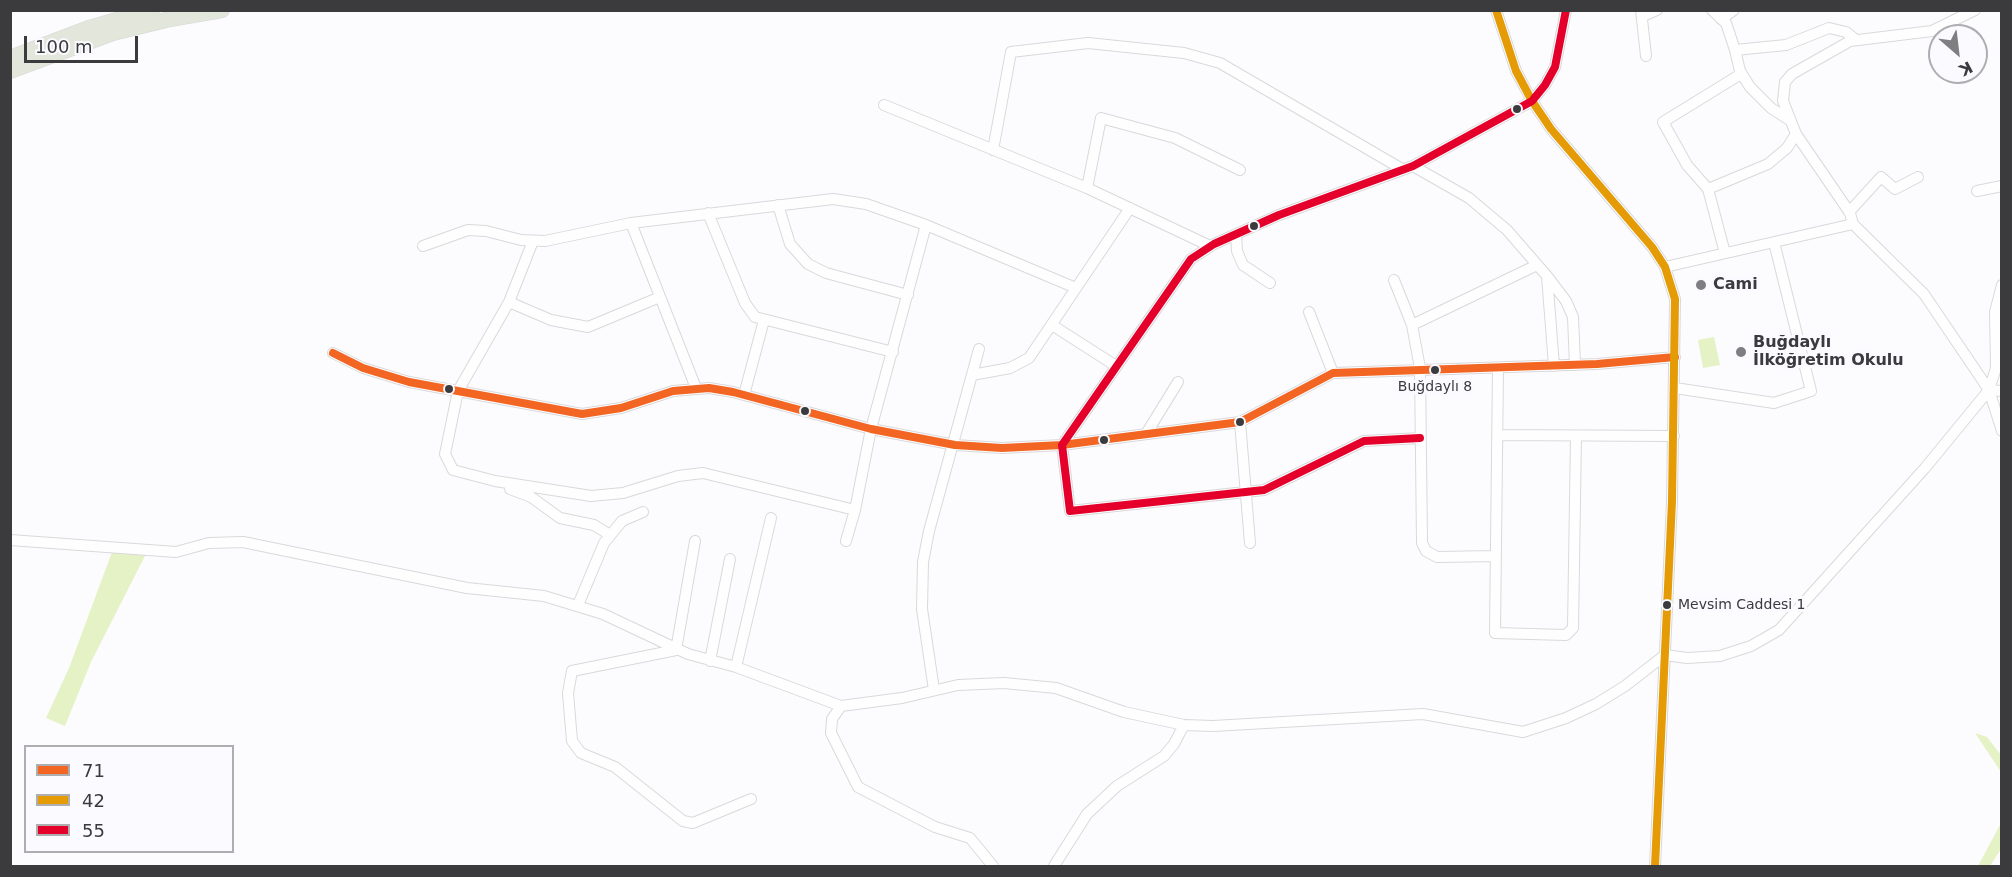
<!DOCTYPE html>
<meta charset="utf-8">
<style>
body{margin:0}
#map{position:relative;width:2012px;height:877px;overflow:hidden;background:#fcfbfe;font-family:"DejaVu Sans",sans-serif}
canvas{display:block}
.frame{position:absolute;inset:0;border:12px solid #3b3b3d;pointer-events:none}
.legend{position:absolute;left:24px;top:745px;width:210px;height:108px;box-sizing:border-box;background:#fbfaff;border:2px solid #aeaeb1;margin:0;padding:8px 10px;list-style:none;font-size:18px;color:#3b3b3d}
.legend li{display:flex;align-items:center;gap:12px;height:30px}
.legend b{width:30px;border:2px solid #aeaeb1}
.north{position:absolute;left:1928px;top:24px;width:60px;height:60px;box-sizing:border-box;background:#fbfaff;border:2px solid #aeaeb1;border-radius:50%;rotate:152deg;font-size:16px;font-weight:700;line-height:24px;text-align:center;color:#3b3b3d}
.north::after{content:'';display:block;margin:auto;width:21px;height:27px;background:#7f7e81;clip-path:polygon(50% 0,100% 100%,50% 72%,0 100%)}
.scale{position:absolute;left:24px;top:36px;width:114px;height:27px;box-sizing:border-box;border:3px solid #3b3b3d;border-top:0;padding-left:8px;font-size:18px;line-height:21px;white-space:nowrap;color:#3b3b3d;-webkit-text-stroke:4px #fbfaff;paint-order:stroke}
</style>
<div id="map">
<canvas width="2012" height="877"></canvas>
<div class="frame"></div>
<ul class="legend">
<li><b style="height:8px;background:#f26522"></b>71</li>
<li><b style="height:8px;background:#e49b06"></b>42</li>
<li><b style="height:8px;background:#e4002b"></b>55</li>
</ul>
<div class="north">K</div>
<div class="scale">100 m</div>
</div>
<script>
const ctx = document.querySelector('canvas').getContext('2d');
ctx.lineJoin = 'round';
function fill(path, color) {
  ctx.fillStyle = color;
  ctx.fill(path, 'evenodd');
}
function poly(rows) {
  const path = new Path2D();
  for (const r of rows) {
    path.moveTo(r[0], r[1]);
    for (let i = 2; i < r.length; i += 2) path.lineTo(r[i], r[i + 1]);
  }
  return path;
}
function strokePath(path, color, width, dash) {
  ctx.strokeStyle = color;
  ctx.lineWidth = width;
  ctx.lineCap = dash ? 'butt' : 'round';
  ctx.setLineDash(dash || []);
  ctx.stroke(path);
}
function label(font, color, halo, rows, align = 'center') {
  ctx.font = font + ' "DejaVu Sans",sans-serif';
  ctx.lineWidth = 6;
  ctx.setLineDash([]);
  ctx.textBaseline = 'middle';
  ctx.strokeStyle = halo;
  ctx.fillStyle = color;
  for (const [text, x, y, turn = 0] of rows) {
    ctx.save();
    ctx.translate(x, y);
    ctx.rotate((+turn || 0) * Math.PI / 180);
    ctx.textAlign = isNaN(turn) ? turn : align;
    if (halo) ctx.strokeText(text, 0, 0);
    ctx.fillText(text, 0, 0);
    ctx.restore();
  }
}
fill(poly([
 [1714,337,1720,365,1703,368,1698,340],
 [112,552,146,554,91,662,65,726,46,718,69,668],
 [1975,733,1987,737,2001,755,2001,772],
 [2001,823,2001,849,1990,866,1978,866]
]), '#e5f2c6');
const minor = poly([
 [1496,10,1516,71,1532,101,1551,129,1652,247,1665,267,1675,299,1672,501,1655,866],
 [1641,10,1646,56],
 [1712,10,1726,23,1735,50],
 [1643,16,1657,10],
 [1721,19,1734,10],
 [884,105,1087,188,1210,246],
 [1791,121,1771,108,1750,87,1740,71,1735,50,1786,45,1829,28,1846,32,1856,40],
 [993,150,1011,52,1088,43,1184,53,1220,63,1402,169],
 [1413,166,1469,198,1507,230,1547,276,1566,301,1573,317,1575,365],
 [1087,188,1101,118,1175,138,1240,170],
 [1708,189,1768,164,1787,148,1796,134],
 [1977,191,2002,186],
 [778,205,790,244,808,264,826,273,908,295],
 [1849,212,1881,177,1895,189,1918,177],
 [708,213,745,303,755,317,893,352],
 [631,223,696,388],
 [1853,224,1850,213,1796,134,1783,101,1785,82,1792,74,1850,41,1932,31,1975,10],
 [1236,234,1237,251,1243,265,1270,283],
 [533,241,509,302,458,391,445,454,453,470,495,481,591,496,623,493,678,476,703,473,855,510],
 [423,246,468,230,486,231,521,240,545,241,631,223,833,199,866,204,926,225,1076,288],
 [1725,253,1708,189,1687,165,1663,122,1741,74],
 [1665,267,1853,224,1924,294,1989,390,2002,431],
 [1547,276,1554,366],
 [1394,280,1412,325,1420,368,1422,543,1426,551,1437,557,1496,556],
 [509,302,551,320,588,327,660,297],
 [1309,312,1333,373],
 [1052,325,1116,366],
 [1412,325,1537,265],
 [333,353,363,368,409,382,582,414,621,408,673,391,709,388,733,392,871,429,955,445,1002,448,1062,445,1240,422,1333,373,1597,364,1675,357],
 [1498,368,1495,633,1566,635,1573,628,1576,436],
 [972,375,1010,368,1029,358,1130,208],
 [1675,388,1774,403,1811,391,1774,242],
 [1989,390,2002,391],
 [744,395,764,320],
 [1240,422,1250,543],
 [1146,434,1178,382],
 [1497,435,1674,436],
 [1420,438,1364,441,1264,490,1070,511,1062,445,1191,259,1214,244,1279,215,1413,166,1532,101,1545,85,1555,67,1566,10],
 [510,489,531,497,560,518,594,525,610,535],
 [10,540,176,552,209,543,243,542,467,588,544,596,603,614,688,654,736,667,841,706,902,698,958,685,1004,683,1056,688,1124,712,1184,725,1213,726,1423,714,1523,732,1566,718,1596,704,1625,686,1665,655,1687,658,1720,656,1751,646,1779,630,1925,468,1989,390,1996,368,1995,312,2002,285],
 [695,541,676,650,572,671,568,693,572,741,581,753,615,767,683,821,693,823,751,799],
 [846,541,855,510,871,429,926,225],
 [578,605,604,543,622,521,643,512],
 [710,661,730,559],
 [736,667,771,518],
 [934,690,922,609,923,562,929,531,979,349],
 [841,706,832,719,831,733,858,787,935,827,970,838,993,866],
 [1054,866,1087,814,1117,786,1164,756,1174,744,1184,725]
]);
const highway = poly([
 [10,58,89,28,152,10],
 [10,71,113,33,170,19,222,10]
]);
strokePath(minor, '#d9d9db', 12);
strokePath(highway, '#d7d6d8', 16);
strokePath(minor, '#fffeff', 10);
strokePath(highway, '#e2e6db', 15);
strokePath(poly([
 [333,353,363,368,409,382,582,414,621,408,673,391,709,388,733,392,871,429,955,445,1002,448,1062,445,1240,422,1333,373,1597,364,1675,357]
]), '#f26522', 8);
strokePath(poly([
 [1496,10,1516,71,1532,101,1551,129,1652,247,1665,267,1675,299,1672,501,1655,866]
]), '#e49b06', 8);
strokePath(poly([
 [1420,438,1364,441,1264,490,1070,511,1062,445,1191,259,1214,244,1279,215,1413,166,1532,101,1545,85,1555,67,1566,10]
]), '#e4002b', 8);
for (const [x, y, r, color] of [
 [1517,109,5,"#3b3b3d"],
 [1254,226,5,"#3b3b3d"],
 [1701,285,6,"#7f7e81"],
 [1741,352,6,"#7f7e81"],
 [1435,370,5,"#3b3b3d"],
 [449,389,5,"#3b3b3d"],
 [805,411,5,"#3b3b3d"],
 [1240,422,5,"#3b3b3d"],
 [1104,440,5,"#3b3b3d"],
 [1667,605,5,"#3b3b3d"]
]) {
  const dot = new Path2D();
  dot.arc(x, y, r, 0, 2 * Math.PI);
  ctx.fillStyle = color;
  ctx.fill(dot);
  strokePath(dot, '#fbfaff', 2);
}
label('14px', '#3b3b3d', '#fbfaff', [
 ["Buğdaylı 8",1435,387],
 ["Mevsim Caddesi 1",1678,605,"left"]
]);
label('bold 16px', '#3b3b3d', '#fbfaff', [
 ["Cami",1713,285],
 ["Buğdaylı",1753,343],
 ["İlköğretim Okulu",1753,361]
], 'left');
</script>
